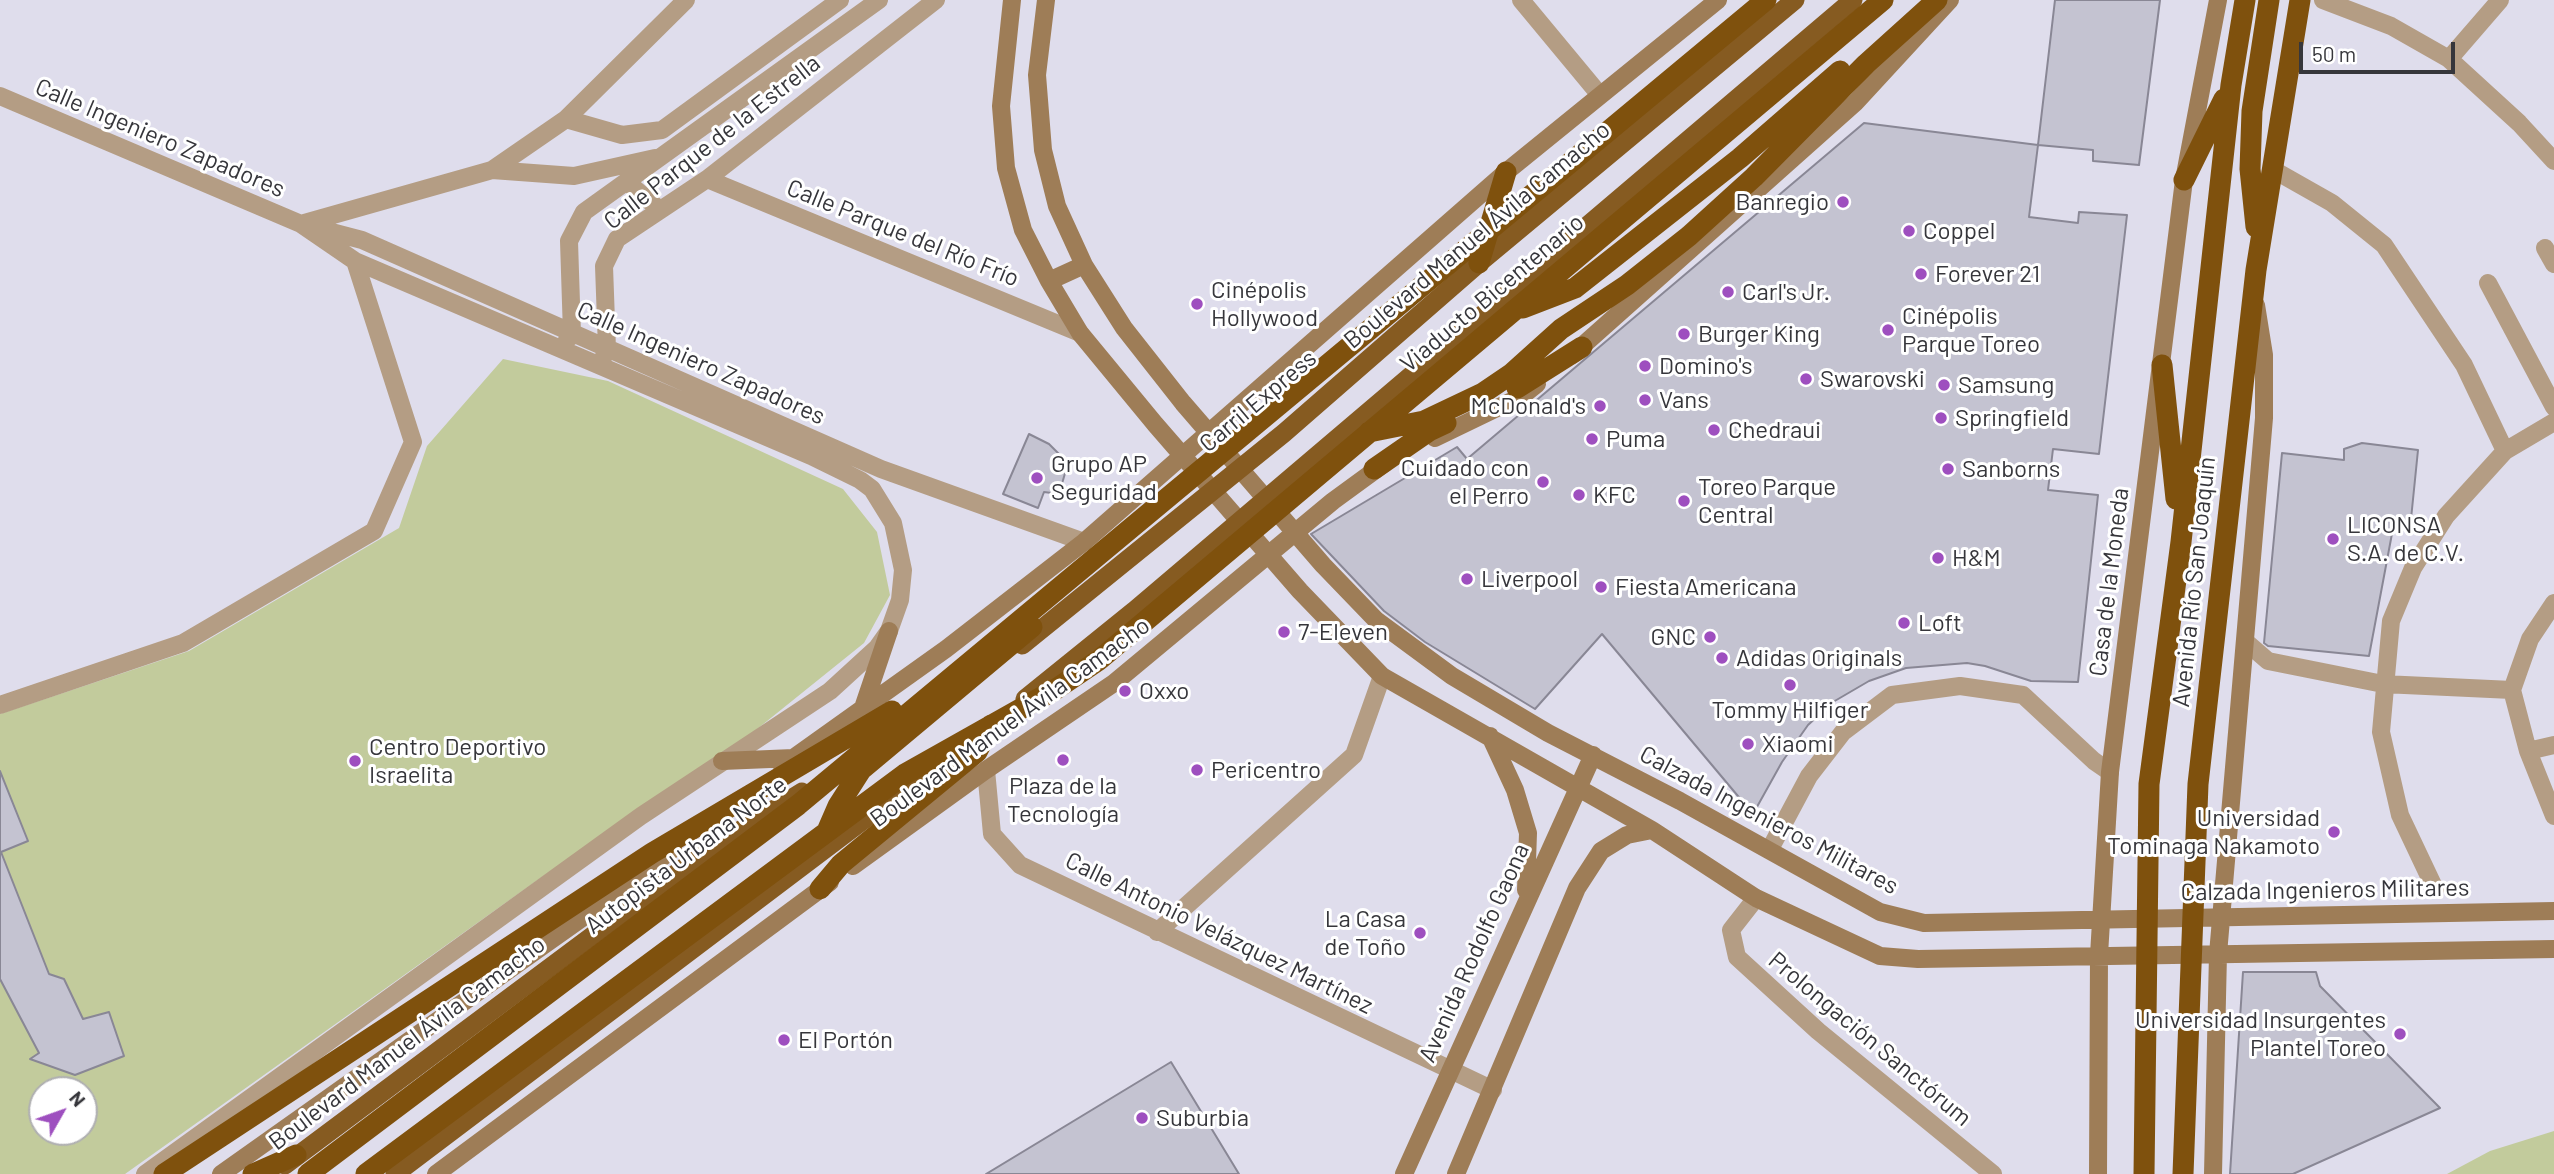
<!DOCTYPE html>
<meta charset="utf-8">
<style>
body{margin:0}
#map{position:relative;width:2554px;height:1174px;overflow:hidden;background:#dfddec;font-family:Barlow,sans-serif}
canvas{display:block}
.north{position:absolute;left:28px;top:1076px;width:70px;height:70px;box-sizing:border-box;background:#fff;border:2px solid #afafb1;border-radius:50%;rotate:50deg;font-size:19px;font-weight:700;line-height:28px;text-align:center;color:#36363b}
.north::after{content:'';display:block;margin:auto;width:24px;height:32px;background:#9e4fbf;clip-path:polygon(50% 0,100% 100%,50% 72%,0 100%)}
.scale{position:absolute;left:2299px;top:42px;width:156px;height:32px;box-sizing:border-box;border:4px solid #36363b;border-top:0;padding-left:9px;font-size:21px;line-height:24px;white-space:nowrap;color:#36363b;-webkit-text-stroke:5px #fff;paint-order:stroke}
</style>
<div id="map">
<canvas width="2554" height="1174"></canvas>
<div class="north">N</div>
<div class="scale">50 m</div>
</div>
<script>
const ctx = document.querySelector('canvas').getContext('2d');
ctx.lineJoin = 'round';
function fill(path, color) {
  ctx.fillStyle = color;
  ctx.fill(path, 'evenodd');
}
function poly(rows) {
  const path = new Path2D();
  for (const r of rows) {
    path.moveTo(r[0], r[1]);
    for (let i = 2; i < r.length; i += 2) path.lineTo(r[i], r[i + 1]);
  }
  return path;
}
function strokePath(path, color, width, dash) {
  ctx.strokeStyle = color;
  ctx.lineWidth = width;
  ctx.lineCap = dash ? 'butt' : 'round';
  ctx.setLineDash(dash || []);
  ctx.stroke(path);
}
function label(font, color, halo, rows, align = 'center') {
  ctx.font = font + ' Barlow,sans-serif';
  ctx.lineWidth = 6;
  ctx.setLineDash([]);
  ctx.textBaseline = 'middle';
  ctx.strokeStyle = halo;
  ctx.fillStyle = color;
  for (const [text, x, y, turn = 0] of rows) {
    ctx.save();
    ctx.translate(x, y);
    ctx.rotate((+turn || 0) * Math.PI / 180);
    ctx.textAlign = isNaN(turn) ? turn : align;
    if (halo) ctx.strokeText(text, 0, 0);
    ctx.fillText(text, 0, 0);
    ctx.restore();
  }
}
fill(poly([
 [503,359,608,381,843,489,877,532,890,595,864,643,746,738,539,879,125,1174,0,1174,0,714,189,651,399,528,427,446],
 [42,1090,84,1090,84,1132,42,1132],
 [2554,1131,2554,1174,2447,1174,2490,1151]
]), '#c2cb9c');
const building = poly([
 [2055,0,2160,0,2139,165,2093,161,2093,150,2038,145,2055,0],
 [1864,123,2038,145,2029,217,2078,223,2079,212,2127,215,2099,454,2053,449,2048,490,2098,495,2078,682,2031,681,1985,666,1967,663,1906,668,1869,681,1833,702,1808,725,1782,762,1753,814,1602,634,1535,709,1425,642,1384,611,1311,534,1457,447,1467,459,1864,123],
 [1029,434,1049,444,1068,463,1059,494,1044,492,1038,508,1003,494,1029,434],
 [2362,443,2418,450,2411,519,2394,523,2369,656,2268,646,2264,643,2282,453,2344,460,2344,449,2362,443],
 [0,771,28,841,1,852,49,974,64,979,83,1019,109,1012,124,1056,75,1075,30,1059,39,1053,0,979,0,771],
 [2243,972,2316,972,2320,986,2440,1108,2293,1174,2230,1174,2243,972],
 [1171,1062,1239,1174,986,1174,1171,1062]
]);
fill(building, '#c4c3d1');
strokePath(building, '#898795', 2);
strokePath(poly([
 [1521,0,1599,94],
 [2323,0,2391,26,2449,59,2519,123,2554,161],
 [2449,59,2500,0],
 [0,96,301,224,362,240,881,469,1084,542],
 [566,119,622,135,662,130,840,0],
 [2272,169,2332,203,2384,245,2464,365,2505,451],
 [492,170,574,176,655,158],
 [707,179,1080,333],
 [627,182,660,210],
 [301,224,492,170,566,119,686,0],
 [2545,248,2554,264],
 [2488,283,2554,407],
 [567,340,572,334,569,241,584,212,879,0],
 [604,356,607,349,604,266,617,239,707,179,936,0],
 [2554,603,2530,639,2512,690,2528,751,2554,816],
 [2246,642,2268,661,2383,684,2512,690],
 [0,705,183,643,374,531,413,442,355,261],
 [2528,751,2554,745],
 [986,770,992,834,1020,865,1493,1090],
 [1770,849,1809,776,1843,732,1892,695,1960,686,2023,695,2094,761,2110,772],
 [2435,889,2400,815,2381,732,2391,621,2413,568,2446,516,2505,451,2554,422],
 [1756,898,1731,930,1737,957,1818,1031,1993,1174],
 [1157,932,1354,755,1382,676],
 [145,1174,641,816,830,691,877,648,889,631,900,600,903,570,893,523,872,489,860,480,811,456,355,261,301,224]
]), '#b49d84', 18);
strokePath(poly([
 [1012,0,1001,106,1006,168,1023,230,1049,281,1080,333,1155,424,1300,591,1382,676,1652,830,1756,898,1880,956,1918,959,2554,949],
 [1046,0,1037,75,1043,150,1057,206,1084,265,1124,328,1183,403,1323,565,1376,620,1452,676,1548,733,1680,801,1880,912,1924,923,2554,911],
 [1049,281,1084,265],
 [1572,355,1856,102,1950,0],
 [1435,438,1522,396,1537,384],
 [863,708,889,631],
 [1490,736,1515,790,1528,833,1526,890],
 [722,761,794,758],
 [782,766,946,649,1084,542,1506,172,1718,0],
 [853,866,986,770,1114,683,1333,501,1385,463],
 [221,1174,609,899,673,849],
 [436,1174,830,882],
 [1404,1174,1593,755],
 [1456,1174,1577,888,1601,851,1627,835,1652,830],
 [2098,1174,2099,955,2110,772,2184,180,2218,0],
 [2213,1174,2218,954,2264,418,2264,355,2256,305]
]), '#9e7d57', 18);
strokePath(poly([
 [1022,645,1284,433,1479,263,1795,0],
 [1025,699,1134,611,1853,0],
 [285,1165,702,854,802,792],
 [395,1174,939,763]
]), '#865b21', 19);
strokePath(poly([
 [2184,180,2224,99],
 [2256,227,2250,169,2252,111,2269,0],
 [1479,263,1506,172],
 [1523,308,1575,288,1740,158,1840,71],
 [2162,365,2176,499],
 [1517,388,1582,347],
 [1369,432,1424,421,1483,393,1511,374,1561,329,1627,285,1689,236,1754,177,1866,64,1937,0],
 [1374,469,1429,431,1446,423],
 [828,829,838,806,861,770,1032,627],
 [820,889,841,864,977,752,991,725],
 [164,1174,652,853,892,711],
 [253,1174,296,1155],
 [308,1174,798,805,1766,0],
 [366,1174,905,774,1056,689,1099,660,1883,0],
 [2144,1174,2149,784,2181,542,2231,85,2245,0],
 [2183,1174,2198,784,2256,270,2300,0]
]), '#7f510d', 21);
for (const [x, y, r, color] of [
 [1843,202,7,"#9e4fbf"],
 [1909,231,7,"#9e4fbf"],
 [1921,274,7,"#9e4fbf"],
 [1728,292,7,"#9e4fbf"],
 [1197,304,7,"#9e4fbf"],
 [1888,330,7,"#9e4fbf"],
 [1684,334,7,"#9e4fbf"],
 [1645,366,7,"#9e4fbf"],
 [1806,379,7,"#9e4fbf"],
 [1944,385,7,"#9e4fbf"],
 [1645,400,7,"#9e4fbf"],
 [1600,406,7,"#9e4fbf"],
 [1941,418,7,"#9e4fbf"],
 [1714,430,7,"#9e4fbf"],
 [1592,439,7,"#9e4fbf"],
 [1948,469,7,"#9e4fbf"],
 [1037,478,7,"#9e4fbf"],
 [1543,482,7,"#9e4fbf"],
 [1579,495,7,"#9e4fbf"],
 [1684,501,7,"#9e4fbf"],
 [2333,539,7,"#9e4fbf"],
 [1938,558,7,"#9e4fbf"],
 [1467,579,7,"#9e4fbf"],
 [1601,587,7,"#9e4fbf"],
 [1904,623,7,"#9e4fbf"],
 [1284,632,7,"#9e4fbf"],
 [1710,637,7,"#9e4fbf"],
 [1722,658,7,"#9e4fbf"],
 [1790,685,7,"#9e4fbf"],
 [1125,691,7,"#9e4fbf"],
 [1748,744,7,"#9e4fbf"],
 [1063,760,7,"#9e4fbf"],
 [355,761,7,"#9e4fbf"],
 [1197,770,7,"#9e4fbf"],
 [2334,832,7,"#9e4fbf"],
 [1420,933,7,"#9e4fbf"],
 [2400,1034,7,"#9e4fbf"],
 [784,1040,7,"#9e4fbf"],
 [1142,1118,7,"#9e4fbf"]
]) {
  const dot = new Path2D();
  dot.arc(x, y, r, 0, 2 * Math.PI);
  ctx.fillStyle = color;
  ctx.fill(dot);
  strokePath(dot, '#fff', 2.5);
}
label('24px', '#36363b', '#fff', [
 ["Calle Ingeniero Zapadores",160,138,23],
 ["Calle Parque de la Estrella",712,142,-38],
 ["Calle Parque del Río Frío",903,233,22],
 ["Boulevard Manuel Ávila Camacho",1477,235,-40],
 ["Viaducto Bicentenario",1492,293,-40],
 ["Calle Ingeniero Zapadores",701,363,24],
 ["Carril Express",1258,401,-40],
 ["Casa de la Moneda",2109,582,-83],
 ["Avenida Río San Joaquín",2194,582,-84],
 ["Boulevard Manuel Ávila Camacho",1010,722,-36],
 ["Calzada Ingenieros Militares",1769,820,28],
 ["Autopista Urbana Norte",686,855,-37],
 ["Calzada Ingenieros Militares",2325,890,-1],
 ["Calle Antonio Velázquez Martínez",1219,933,26],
 ["Avenida Rodolfo Gaona",1474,953,-66],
 ["Prolongación Sanctórum",1870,1039,40],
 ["Boulevard Manuel Ávila Camacho",407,1043,-37]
]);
label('24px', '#36363b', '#fff', [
 ["Banregio",1829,202,"right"],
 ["Coppel",1923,231],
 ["Forever 21",1935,274],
 ["Cinépolis",1211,290],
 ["Hollywood",1211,318],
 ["Carl's Jr.",1742,292],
 ["Cinépolis",1902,316],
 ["Parque Toreo",1902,344],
 ["Burger King",1698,334],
 ["Domino's",1659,366],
 ["Swarovski",1820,379],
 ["Samsung",1958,385],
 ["Vans",1659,400],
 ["McDonald's",1586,406,"right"],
 ["Springfield",1955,418],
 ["Chedraui",1728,430],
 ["Puma",1606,439],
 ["Grupo AP",1051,464],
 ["Seguridad",1051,492],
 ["Cuidado con",1529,468,"right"],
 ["el Perro",1529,496,"right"],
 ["Sanborns",1962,469],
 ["Toreo Parque",1698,487],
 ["Central",1698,515],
 ["KFC",1593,495],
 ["LICONSA",2347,525],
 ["S.A. de C.V.",2347,553],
 ["H&M",1952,558],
 ["Liverpool",1481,579],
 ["Fiesta Americana",1615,587],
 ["Loft",1918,623],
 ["7-Eleven",1298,632],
 ["GNC",1696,637,"right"],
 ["Adidas Originals",1736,658],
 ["Oxxo",1139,691],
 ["Tommy Hilfiger",1790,710,"center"],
 ["Xiaomi",1762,744],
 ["Centro Deportivo",369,747],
 ["Israelita",369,775],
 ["Pericentro",1211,770],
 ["Plaza de la",1063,786,"center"],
 ["Tecnología",1063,814,"center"],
 ["Universidad",2320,818,"right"],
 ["Tominaga Nakamoto",2320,846,"right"],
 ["La Casa",1406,919,"right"],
 ["de Toño",1406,947,"right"],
 ["Universidad Insurgentes",2386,1020,"right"],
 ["Plantel Toreo",2386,1048,"right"],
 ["El Portón",798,1040],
 ["Suburbia",1156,1118]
], 'left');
</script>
